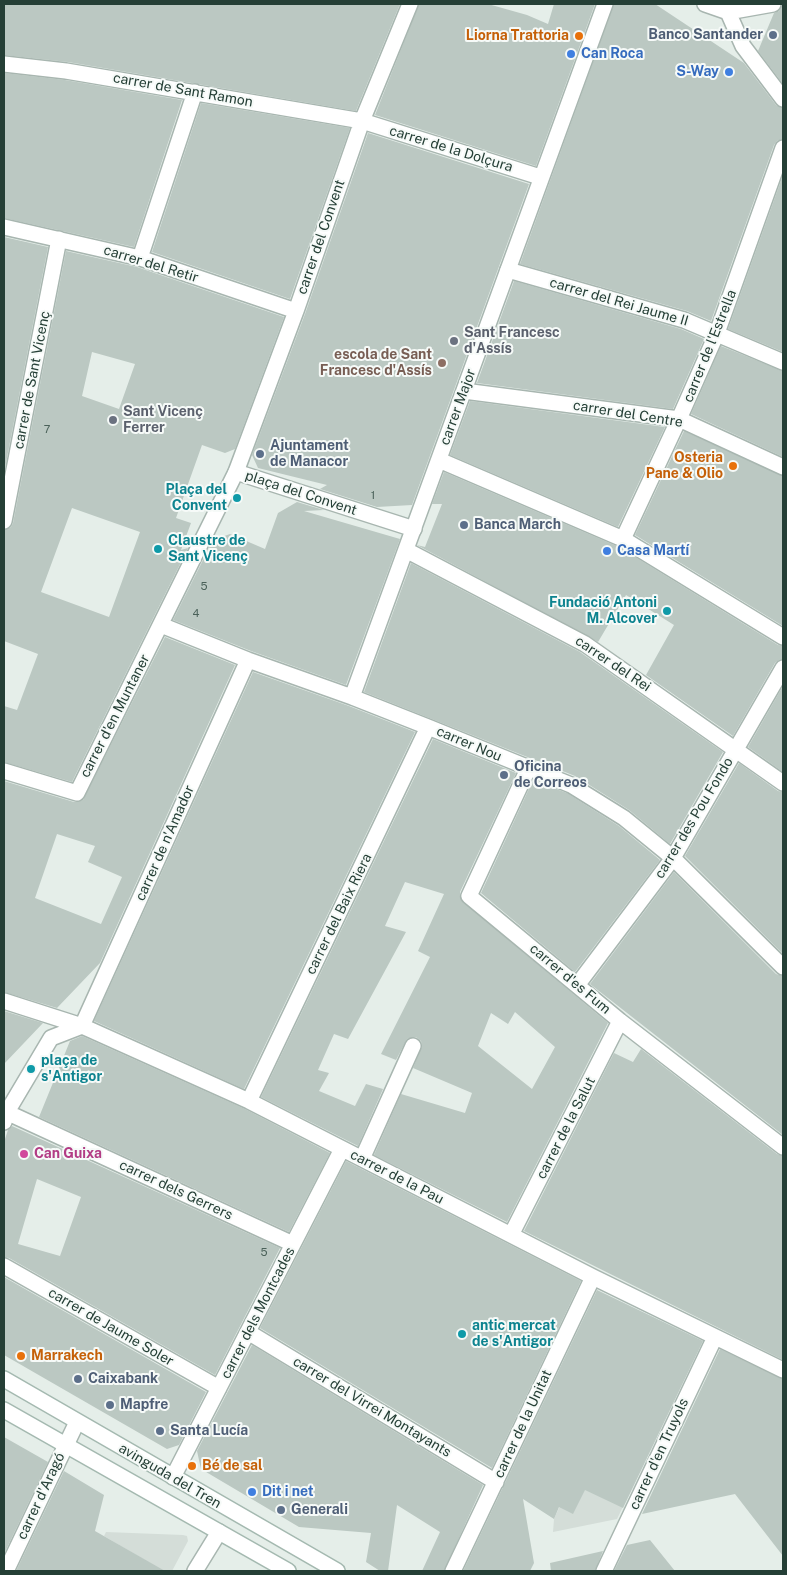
<!DOCTYPE html>
<meta charset="utf-8">
<style>
body{margin:0}
#map{position:relative;width:787px;height:1575px;overflow:hidden;background:#e5eee9;font-family:"Public Sans",sans-serif}
canvas{display:block}
.frame{position:absolute;inset:0;border:5px solid #253f36;pointer-events:none}
</style>
<div id="map">
<canvas width="787" height="1575"></canvas>
<div class="frame"></div>
</div>
<script>
const ctx = document.querySelector('canvas').getContext('2d');
ctx.lineJoin = 'round';
function fill(path, color) {
  ctx.fillStyle = color;
  ctx.fill(path, 'evenodd');
}
function poly(rows) {
  const path = new Path2D();
  for (const r of rows) {
    path.moveTo(r[0], r[1]);
    for (let i = 2; i < r.length; i += 2) path.lineTo(r[i], r[i + 1]);
  }
  return path;
}
function strokePath(path, color, width, dash) {
  ctx.strokeStyle = color;
  ctx.lineWidth = width;
  ctx.lineCap = dash ? 'butt' : 'round';
  ctx.setLineDash(dash || []);
  ctx.stroke(path);
}
function label(font, color, halo, rows, align = 'center') {
  ctx.font = font + ' "Public Sans",sans-serif';
  ctx.lineWidth = 4;
  ctx.setLineDash([]);
  ctx.textBaseline = 'middle';
  ctx.strokeStyle = halo;
  ctx.fillStyle = color;
  for (const [text, x, y, turn = 0] of rows) {
    ctx.save();
    ctx.translate(x, y);
    ctx.rotate((+turn || 0) * Math.PI / 180);
    ctx.textAlign = isNaN(turn) ? turn : align;
    if (halo) ctx.strokeText(text, 0, 0);
    ctx.fillText(text, 0, 0);
    ctx.restore();
  }
}
fill(poly([
 [633,1486,617,1519,553,1532,554,1519,568,1488],
 [106,1532,183,1535,187,1536,188,1541,172,1571,163,1571,104,1536]
]), '#d4ddd8');
fill(poly([
 [4,4,400,4,356,111,68,62,4,55],
 [419,4,488,4,527,15,548,24,554,4,595,4,536,166,375,115],
 [614,4,655,4,744,63,776,105,783,108,783,139,777,141,774,145,711,321,687,311,520,264],
 [782,4,783,4,783,84,758,51,774,13,779,11],
 [4,73,65,80,182,100,134,247,4,218],
 [201,103,350,128,290,299,152,252],
 [368,133,529,184,412,505,377,507,320,489,327,485,258,468,252,455,305,314],
 [783,175,783,352,728,329],
 [4,237,48,247,4,473],
 [66,251,137,267,284,317,235,449,225,453,202,445,176,518,191,523,181,550,188,548,72,782,4,762,4,706,17,710,38,654,4,641,4,530,11,527,13,523],
 [92,352,135,364,119,409,82,396],
 [72,508,140,532,109,617,41,592],
 [514,281,681,329,704,339,673,409,477,383],
 [721,346,783,371,783,457,691,414],
 [470,401,665,427,618,527,450,455],
 [684,431,783,476,783,626,635,535],
 [444,472,619,547,778,645,783,646,783,659,779,660,775,663,733,736,646,675,674,625,626,595,598,642,417,545,425,547,442,504,432,504],
 [297,502,324,510,304,511,400,539,346,685,251,651,173,620,213,540,230,534,265,549,278,513],
 [411,563,580,652,723,752,670,844,629,810,575,776,364,692],
 [165,637,235,665,100,963,57,1008,4,992,4,781,74,802,83,800],
 [57,834,95,846,88,862,122,877,101,924,35,898],
 [253,672,349,706,415,732,244,1089,94,1021],
 [783,686,783,772,748,747],
 [433,739,516,773,460,892,461,900,608,1023,507,1222,374,1155,401,1094,465,1113,472,1093,413,1068,422,1046,421,1041,416,1037,407,1039,396,1060,381,1054,430,957,418,951,444,894,405,882,385,926,406,932,348,1039,334,1034,318,1070,329,1073,319,1091,355,1106,366,1084,383,1089,358,1146,261,1097],
 [515,1012,555,1047,532,1089,478,1046,491,1013,508,1024],
 [739,763,778,791,783,792,783,954,685,856],
 [533,780,567,793,619,826,660,860,575,972,481,893],
 [674,872,776,974,783,976,783,1135,590,984],
 [4,1011,43,1023,4,1064],
 [82,1036,245,1109,330,1153,289,1232,39,1117,70,1041],
 [641,1049,777,1154,783,1156,783,1360,524,1231,614,1053,633,1062],
 [12,1126,280,1248,215,1375,9,1258,4,1257,4,1142,8,1130],
 [37,1179,81,1197,60,1256,18,1244],
 [346,1161,581,1281,492,1468,260,1328],
 [4,1277,206,1392,179,1445,167,1449,4,1355],
 [597,1290,703,1341,623,1508,585,1490,573,1514,559,1507,554,1519,523,1499,534,1563,530,1571,463,1571],
 [252,1345,483,1485,444,1571,422,1571,440,1532,397,1505,388,1571,380,1571,366,1562,371,1533,299,1527,201,1469,197,1451],
 [720,1349,783,1379,783,1556,735,1494,642,1514],
 [4,1437,48,1462,4,1554],
 [64,1471,104,1495,95,1531,165,1571,16,1571],
 [650,1540,675,1571,614,1571,627,1545],
 [603,1551,595,1571,551,1571,550,1563]
]), '#bbc8c2');
const pedestrian = poly([
 [705,4,728,12,773,4],
 [728,12,743,46,783,99],
 [508,270,684,320,783,362],
 [236,472,414,529],
 [623,539,679,419,717,333,783,148]
]);
const minor = poly([
 [4,64,66,71,362,121,540,177],
 [4,227,140,258,296,311],
 [140,258,195,92],
 [464,391,679,419,783,467],
 [439,460,623,539,783,637],
 [4,521,59,239],
 [406,550,585,644,783,783],
 [161,625,248,660,352,697,428,727,571,785,624,818,673,858,783,967],
 [352,697,605,4],
 [528,769,469,896,620,1021,783,1147],
 [4,771,77,793,236,472,296,311,362,121,410,4],
 [578,984,673,858,783,668],
 [4,1001,82,1026,249,1101,593,1277,783,1370],
 [249,1101,428,727],
 [4,1111,293,1244],
 [4,1122,7,1112,51,1038,82,1026,248,660],
 [362,1159,413,1046],
 [511,1235,620,1021],
 [4,1266,219,1388],
 [248,1332,496,1482],
 [173,1477,342,1149],
 [6,1571,77,1422],
 [195,1571,219,1532],
 [453,1571,593,1277],
 [604,1571,715,1337]
]);
const secondary = poly([
 [4,1379,337,1571],
 [4,1410,288,1571]
]);
strokePath(pedestrian, '#a8b6b0', 18);
strokePath(minor, '#a8b6b0', 18);
strokePath(secondary, '#a4b9b0', 18);
strokePath(pedestrian, '#fff', 15);
strokePath(minor, '#fff', 15);
strokePath(secondary, '#fff', 15);
for (const [x, y, r, color] of [
 [773,35,5,"#5c6f8a"],
 [579,36,5,"#e8710a"],
 [571,54,5,"#3f7fe0"],
 [729,72,5,"#3f7fe0"],
 [454,341,5,"#6b7280"],
 [442,363,5,"#8d6e63"],
 [113,420,5,"#6b7280"],
 [260,454,5,"#5c6f8a"],
 [733,466,5,"#e8710a"],
 [237,498,5,"#0f9aa8"],
 [464,525,5,"#5c6f8a"],
 [158,549,5,"#0f9aa8"],
 [607,551,5,"#3f7fe0"],
 [667,611,5,"#0f9aa8"],
 [504,775,5,"#5c6f8a"],
 [31,1069,5,"#0f9aa8"],
 [24,1154,5,"#d1479c"],
 [462,1334,5,"#0f9aa8"],
 [21,1356,5,"#e8710a"],
 [78,1379,5,"#5c6f8a"],
 [110,1405,5,"#5c6f8a"],
 [160,1431,5,"#5c6f8a"],
 [192,1466,5,"#e8710a"],
 [252,1492,5,"#3f7fe0"],
 [281,1510,5,"#5c6f8a"]
]) {
  const dot = new Path2D();
  dot.arc(x, y, r, 0, 2 * Math.PI);
  ctx.fillStyle = color;
  ctx.fill(dot);
  strokePath(dot, '#f6faf8', 2);
}
label('11px', '#4a6159', null, [
 ["7",47,430],
 ["1",373,496],
 ["5",204,587],
 ["4",196,614],
 ["5",264,1253]
]);
label('bold 14px', '#4e5e75', '#f6faf8', [
 ["Banco Santander",763,35,"right"],
 ["Ajuntament",270,446],
 ["de Manacor",270,462],
 ["Banca March",474,525],
 ["Oficina",514,767],
 ["de Correos",514,783],
 ["Caixabank",88,1379],
 ["Mapfre",120,1405],
 ["Santa Lucía",170,1431],
 ["Generali",291,1510]
], 'left');
label('bold 14px', '#c56008', '#f6faf8', [
 ["Liorna Trattoria",569,36],
 ["Osteria",723,458],
 ["Pane & Olio",723,474],
 ["Marrakech",31,1356,"left"],
 ["Bé de sal",202,1466,"left"]
], 'right');
label('bold 14px', '#366cbe', '#f6faf8', [
 ["Can Roca",581,54],
 ["S-Way",719,72,"right"],
 ["Casa Martí",617,551],
 ["Dit i net",262,1492]
], 'left');
label('14px', '#253f36', '#f6faf8', [
 ["carrer de Sant Ramon",183,90,10],
 ["carrer de la Dolçura",451,149,17],
 ["carrer del Convent",321,237,-71],
 ["carrer del Retir",151,264,17],
 ["carrer del Rei Jaume II",619,302,16],
 ["carrer de l'Estrella",710,346,-68],
 ["carrer de Sant Vicenç",32,380,-79],
 ["carrer Major",458,407,-70],
 ["carrer del Centre",628,414,9],
 ["plaça del Convent",301,493,18],
 ["carrer del Rei",613,664,34],
 ["carrer d'en Muntaner",115,716,-63],
 ["carrer Nou",469,744,23],
 ["carrer des Pou Fondo",694,818,-59],
 ["carrer de n'Amador",165,843,-66],
 ["carrer del Baix Riera",339,914,-64],
 ["carrer d'es Fum",570,979,40],
 ["carrer de la Salut",566,1128,-63],
 ["carrer de la Pau",397,1177,27],
 ["carrer dels Gerrers",176,1190,25],
 ["carrer dels Montcades",258,1313,-63],
 ["carrer de Jaume Soler",111,1327,30],
 ["carrer del Virrei Montayants",372,1407,31],
 ["carrer de la Unitat",523,1424,-65],
 ["carrer d'en Truyols",659,1454,-65],
 ["avinguda del Tren",170,1476,30],
 ["carrer d'Aragó",41,1496,-65]
]);
label('bold 14px', '#5b616d', '#f6faf8', [
 ["Sant Francesc",464,333],
 ["d'Assís",464,349],
 ["Sant Vicenç",123,412],
 ["Ferrer",123,428]
], 'left');
label('bold 14px', '#785e54', '#f6faf8', [
 ["escola de Sant",432,355],
 ["Francesc d'Assís",432,371]
], 'right');
label('bold 14px', '#0d838f', '#f6faf8', [
 ["Plaça del",227,490,"right"],
 ["Convent",227,506,"right"],
 ["Claustre de",168,541],
 ["Sant Vicenç",168,557],
 ["Fundació Antoni",657,603,"right"],
 ["M. Alcover",657,619,"right"],
 ["plaça de",41,1061],
 ["s'Antigor",41,1077],
 ["antic mercat",472,1326],
 ["de s'Antigor",472,1342]
], 'left');
label('bold 14px', '#b23c85', '#f6faf8', [
 ["Can Guixa",34,1154]
], 'left');
</script>
